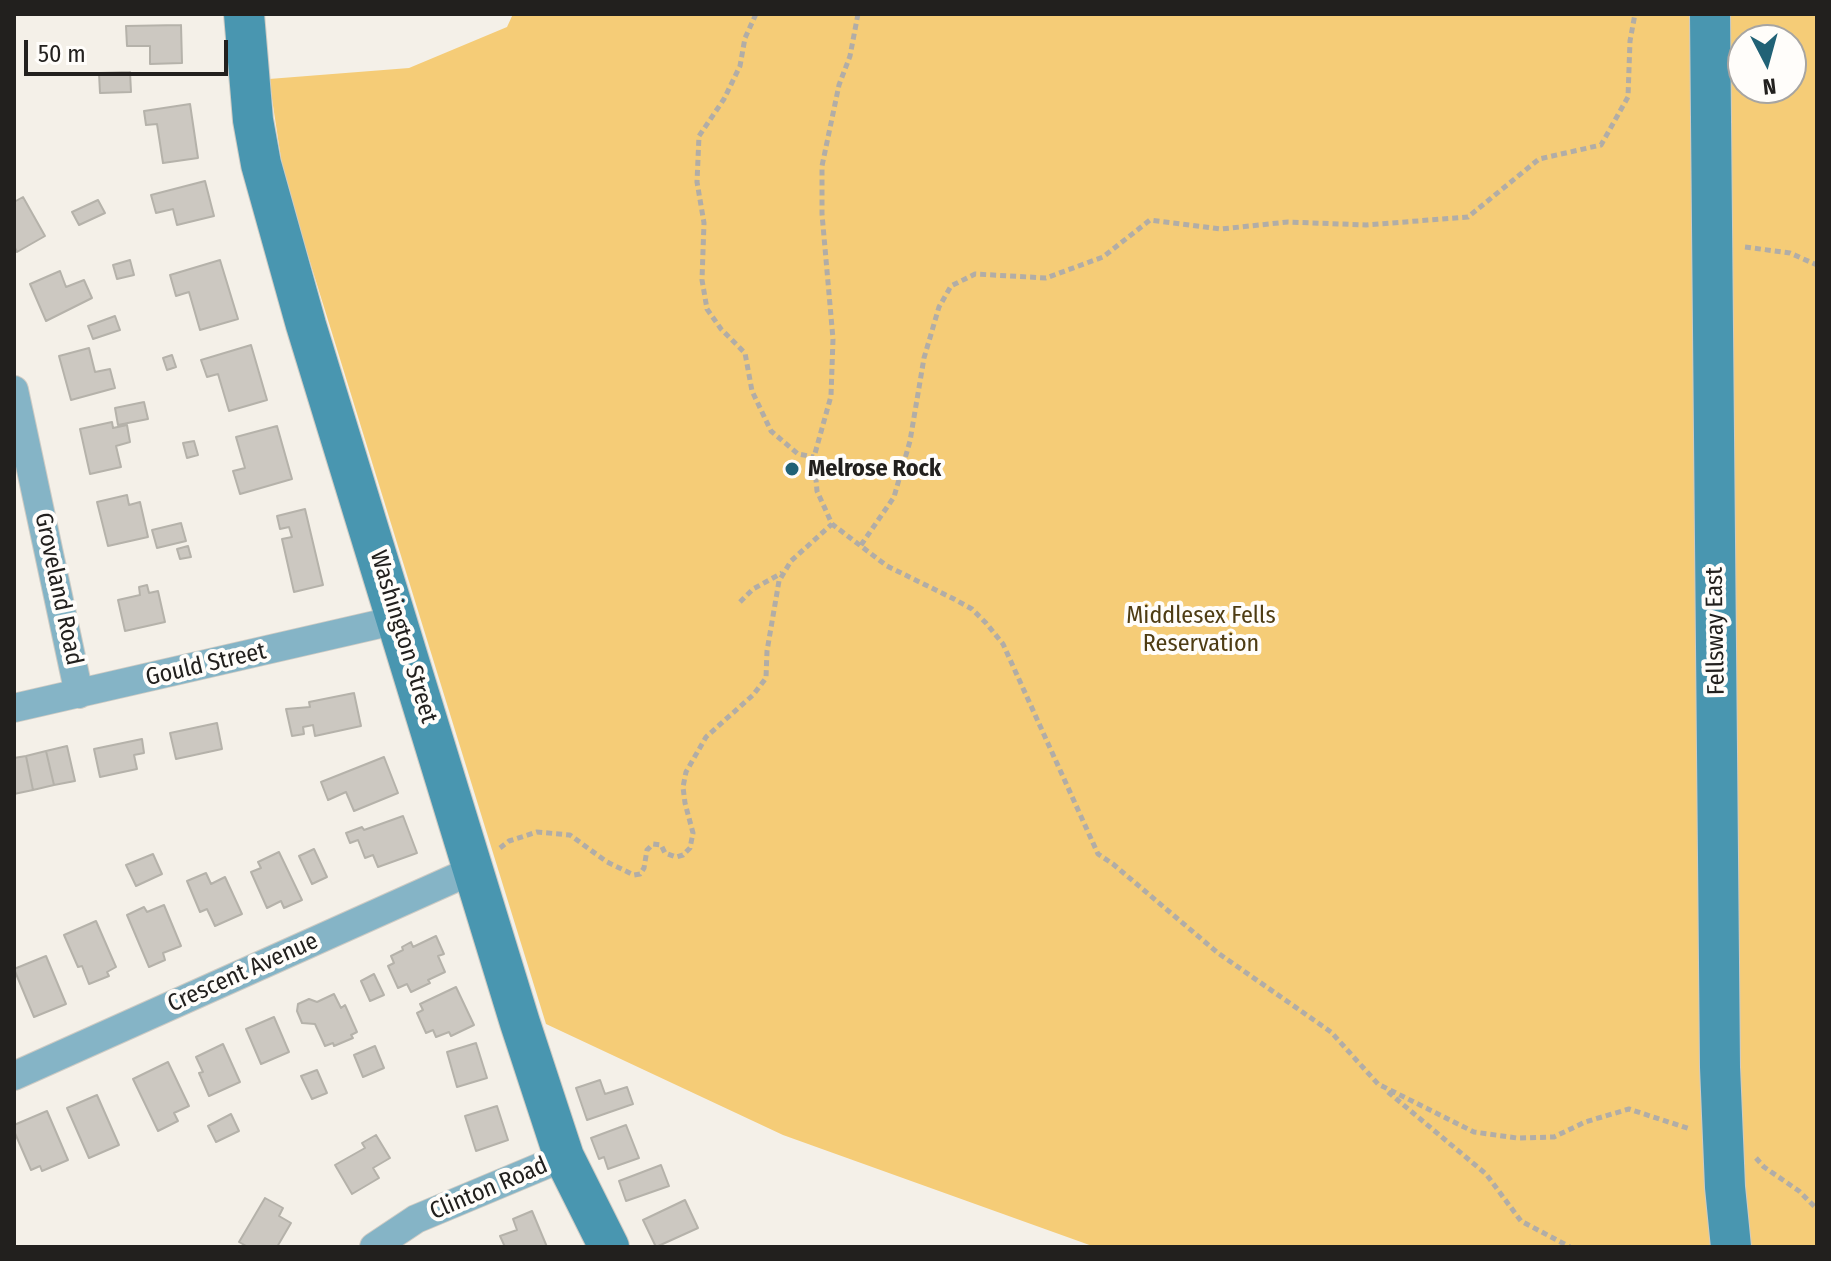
<!DOCTYPE html>
<style>
body{margin:0}
#map{position:relative;width:1831px;height:1261px;overflow:hidden;background:#f4f0e8;font-family:"Fira Sans Condensed",sans-serif}
canvas{display:block}
.frame{position:absolute;inset:0;border:16px solid #22201e;pointer-events:none}
.north{position:absolute;left:1727px;top:24px;width:80px;height:80px;box-sizing:border-box;background:#fffdfa;border:2px solid #a7a5a2;border-radius:50%;rotate:174deg;font-size:22px;font-weight:700;line-height:32px;text-align:center;color:#22201e}
.north::after{content:'';display:block;margin:auto;width:28px;height:36px;background:#216276;clip-path:polygon(50% 0,100% 100%,50% 72%,0 100%)}
.scale{position:absolute;left:24px;top:40px;width:204px;height:36px;box-sizing:border-box;border:4px solid #22201e;border-top:0;padding-left:10px;font-size:24px;line-height:28px;white-space:nowrap;color:#22201e;-webkit-text-stroke:6px #fffdfa;paint-order:stroke}
</style>
<div id="map">
<canvas width="1831" height="1261"></canvas>
<div class="frame"></div>
<div class="north">N</div>
<div class="scale">50 m</div>
</div>
<script>
const ctx = document.querySelector('canvas').getContext('2d');
ctx.lineJoin = 'round';
function fill(path, color) {
  ctx.fillStyle = color;
  ctx.fill(path, 'evenodd');
}
function poly(rows) {
  const path = new Path2D();
  for (const r of rows) {
    path.moveTo(r[0], r[1]);
    for (let i = 2; i < r.length; i += 2) path.lineTo(r[i], r[i + 1]);
  }
  return path;
}
function strokePath(path, color, width, dash) {
  ctx.strokeStyle = color;
  ctx.lineWidth = width;
  ctx.lineCap = dash ? 'butt' : 'round';
  ctx.setLineDash(dash || []);
  ctx.stroke(path);
}
function label(font, color, halo, rows, align = 'center') {
  ctx.font = font + ' "Fira Sans Condensed",sans-serif';
  ctx.lineWidth = 8;
  ctx.setLineDash([]);
  ctx.textBaseline = 'middle';
  ctx.strokeStyle = halo;
  ctx.fillStyle = color;
  for (const [text, x, y, turn = 0] of rows) {
    ctx.save();
    ctx.translate(x, y);
    ctx.rotate((+turn || 0) * Math.PI / 180);
    ctx.textAlign = isNaN(turn) ? turn : align;
    if (halo) ctx.strokeText(text, 0, 0);
    ctx.fillText(text, 0, 0);
    ctx.restore();
  }
}
fill(poly([
 [513,14,1817,14,1817,1247,1095,1247,783,1135,546,1024,284,178,269,79,409,68,507,27],
 [1743,40,1791,40,1791,88,1743,88]
]), '#f5cc77');
const building = poly([
 [181,25,182,63,150,64,150,46,127,46,126,26,181,25],
 [130,72,131,92,100,93,99,73,130,72],
 [190,104,198,158,163,163,157,124,146,125,144,111,190,104],
 [205,181,214,216,177,225,173,209,156,213,151,195,205,181],
 [23,197,45,236,17,252,14,246,14,202,23,197],
 [98,200,105,213,79,225,72,212,98,200],
 [130,260,134,275,117,279,113,265,130,260],
 [220,260,238,319,200,330,189,292,176,296,170,275,220,260],
 [60,271,66,287,84,280,92,298,46,321,30,284,60,271],
 [115,316,120,330,93,339,88,326,115,316],
 [251,345,267,400,229,411,218,374,207,377,201,360,251,345],
 [89,348,95,372,110,369,115,388,71,400,59,356,89,348],
 [172,355,176,367,167,370,163,358,172,355],
 [144,402,148,419,118,425,115,408,144,402],
 [112,422,113,428,127,425,130,442,116,446,121,467,90,474,80,429,112,422],
 [277,426,292,479,240,494,233,471,245,468,236,437,277,426],
 [194,441,198,455,187,458,183,443,194,441],
 [127,495,129,505,140,502,148,537,108,546,97,502,127,495],
 [305,509,323,585,294,592,282,539,292,537,289,527,280,529,277,516,305,509],
 [181,523,186,541,157,548,152,530,181,523],
 [188,546,191,557,180,559,177,549,188,546],
 [147,585,149,593,158,591,165,622,125,631,118,600,140,595,139,587,147,585],
 [354,693,361,726,315,736,313,725,303,727,304,734,292,736,286,709,310,707,309,702,354,693],
 [217,723,222,749,176,759,170,733,217,723],
 [142,739,144,753,134,755,137,769,100,777,94,749,142,739],
 [67,746,75,781,54,785,46,751,67,746],
 [46,751,54,785,33,790,26,756,46,751],
 [26,756,33,790,14,794,14,758,26,756],
 [384,757,398,793,354,811,346,792,328,800,321,782,384,757],
 [403,816,417,853,378,867,373,855,365,858,358,840,350,843,346,833,362,827,364,830,403,816],
 [314,849,327,877,312,884,299,856,314,849],
 [279,852,302,900,284,908,281,901,267,908,251,872,261,868,258,862,279,852],
 [153,854,162,874,136,886,126,865,153,854],
 [206,873,211,884,225,877,242,914,215,926,207,909,200,912,187,881,206,873],
 [164,905,181,946,163,953,165,960,149,967,127,915,144,907,147,912,164,905],
 [96,921,116,967,107,972,109,976,89,984,82,966,78,967,64,935,96,921],
 [436,936,444,954,438,956,445,972,428,980,430,983,411,992,407,984,398,988,388,966,394,963,391,956,403,950,402,947,411,942,413,947,436,936],
 [46,956,66,1004,34,1017,14,969,46,956],
 [374,974,384,995,370,1001,361,981,374,974],
 [456,987,474,1025,451,1036,449,1032,436,1037,433,1030,426,1033,417,1013,423,1010,420,1004,456,987],
 [334,994,341,1008,345,1005,357,1032,351,1035,353,1038,334,1046,333,1043,325,1046,315,1024,302,1023,297,1011,298,1004,309,999,317,1002,334,994],
 [274,1017,289,1052,261,1064,246,1029,274,1017],
 [476,1043,487,1078,457,1087,447,1052,476,1043],
 [223,1044,240,1082,209,1096,199,1073,203,1072,196,1057,223,1044],
 [375,1046,384,1068,363,1077,354,1055,375,1046],
 [168,1062,189,1106,174,1113,178,1121,158,1131,133,1079,168,1062],
 [317,1070,327,1093,312,1099,301,1076,317,1070],
 [600,1080,605,1094,627,1087,633,1104,587,1120,576,1088,600,1080],
 [97,1095,119,1145,89,1158,67,1108,97,1095],
 [497,1106,508,1140,476,1151,465,1116,497,1106],
 [47,1111,68,1160,42,1171,40,1166,31,1170,14,1131,14,1125,47,1111],
 [231,1114,239,1131,216,1142,208,1126,231,1114],
 [626,1125,639,1158,608,1169,604,1157,599,1159,591,1138,626,1125],
 [376,1135,390,1158,373,1168,379,1178,352,1194,335,1165,365,1148,362,1143,376,1135],
 [661,1165,669,1186,626,1201,619,1181,661,1165],
 [265,1198,283,1208,279,1216,291,1223,277,1247,248,1247,239,1242,265,1198],
 [685,1200,698,1228,656,1247,643,1220,685,1200],
 [532,1211,547,1247,505,1247,500,1236,517,1230,513,1219,532,1211]
]);
fill(building, '#ccc8c1');
strokePath(building, '#b5b2aa', 2);
const street = poly([
 [14,390,79,694],
 [14,708,397,620],
 [14,1076,473,870],
 [374,1247,416,1219,564,1157]
]);
const secondary = poly([
 [244,14,253,120,261,164,306,325,520,1023,564,1157,609,1247],
 [1710,14,1720,1067,1725,1187,1731,1247]
]);
strokePath(street, '#cecbc4', 30);
strokePath(secondary, '#cecbc4', 42);
strokePath(poly([
 [756,14,745,38,740,66,724,99,699,136,697,182,704,223,702,280,707,309,721,329,745,353,752,391,771,431,798,454,814,457],
 [858,14,850,56,839,85,822,166,822,214,833,339,831,396,814,457,817,491,832,524,887,566,954,599,972,609,986,623,1003,644,1098,854,1113,864,1218,953,1331,1032,1378,1084,1474,1132,1517,1138,1554,1137,1585,1122,1629,1109,1690,1129],
 [1745,247,1790,253,1817,265],
 [861,545,894,497,910,441,924,358,939,307,951,286,975,274,1046,278,1103,257,1150,220,1221,229,1288,222,1366,225,1468,217,1539,159,1601,145,1628,97,1630,41,1635,14],
 [740,602,753,589,782,573],
 [500,848,509,841,537,832,570,835,607,862,634,875,640,874,644,868,647,850,653,844,661,845,665,853,676,857,683,855,690,848,693,833,685,803,683,787,686,772,706,737,753,695,766,678,767,651,779,581,791,561,832,524],
 [1388,1092,1486,1174,1521,1221,1570,1247],
 [1756,1158,1764,1167,1799,1191,1817,1209]
]), '#b1ada7', 5, [6, 4]);
strokePath(street, '#85b4c6', 28);
strokePath(secondary, '#4996b0', 40);
for (const [x, y, r, color] of [
 [792,469,8,"#216276"]
]) {
  const dot = new Path2D();
  dot.arc(x, y, r, 0, 2 * Math.PI);
  ctx.fillStyle = color;
  ctx.fill(dot);
  strokePath(dot, '#fffdfa', 3);
}
label('bold 24px', '#22201e', '#fffdfa', [
 ["Melrose Rock",808,469]
], 'left');
label('24px', '#22201e', '#fffdfa', [
 ["Groveland Road",58,589,78],
 ["Fellsway East",1716,631,-91],
 ["Washington Street",403,637,73],
 ["Gould Street",206,665,-13],
 ["Crescent Avenue",243,973,-24],
 ["Clinton Road",489,1189,-23]
]);
label('24px', '#4e3c13', '#fffdfa', [
 ["Middlesex Fells",1201,616],
 ["Reservation",1201,644]
]);
</script>
